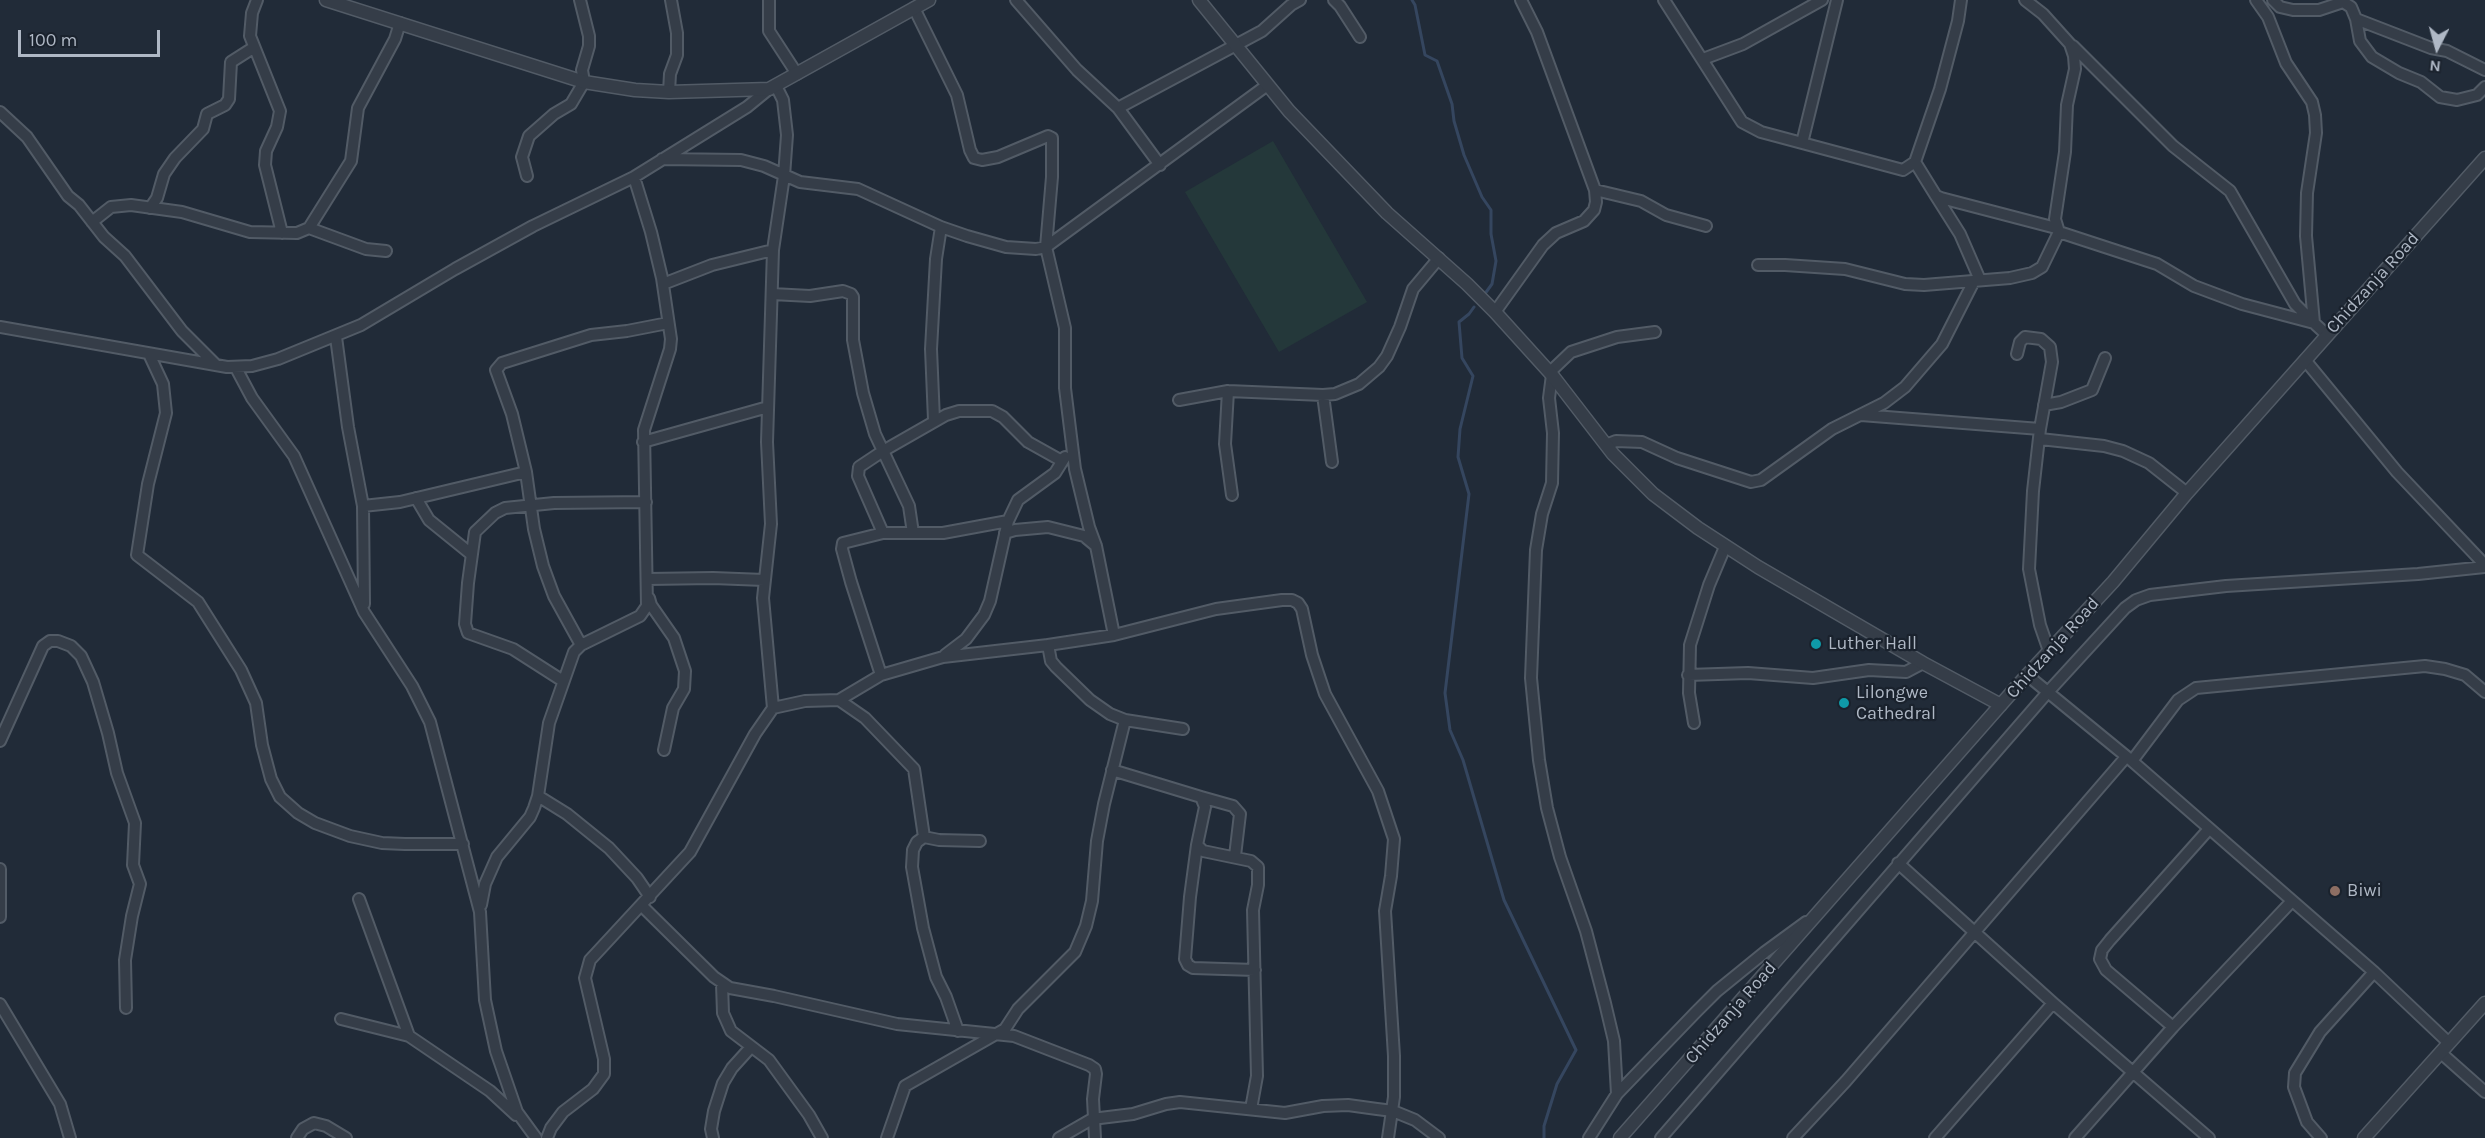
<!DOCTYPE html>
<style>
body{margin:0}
#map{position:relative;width:2485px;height:1138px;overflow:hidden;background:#212b38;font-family:Karla,sans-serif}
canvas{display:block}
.north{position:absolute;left:2407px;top:18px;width:60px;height:60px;-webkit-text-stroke:4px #1a222d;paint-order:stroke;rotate:186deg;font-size:16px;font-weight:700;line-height:24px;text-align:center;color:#afb8c5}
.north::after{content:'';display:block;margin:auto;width:21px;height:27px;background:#afb8c5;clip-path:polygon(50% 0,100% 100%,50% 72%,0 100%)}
.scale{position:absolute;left:18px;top:30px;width:142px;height:27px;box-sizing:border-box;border:3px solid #afb8c5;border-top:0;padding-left:8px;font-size:18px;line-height:21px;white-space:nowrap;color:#afb8c5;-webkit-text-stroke:4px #1a222d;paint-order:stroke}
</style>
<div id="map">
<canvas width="2485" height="1138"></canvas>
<div class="north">N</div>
<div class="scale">100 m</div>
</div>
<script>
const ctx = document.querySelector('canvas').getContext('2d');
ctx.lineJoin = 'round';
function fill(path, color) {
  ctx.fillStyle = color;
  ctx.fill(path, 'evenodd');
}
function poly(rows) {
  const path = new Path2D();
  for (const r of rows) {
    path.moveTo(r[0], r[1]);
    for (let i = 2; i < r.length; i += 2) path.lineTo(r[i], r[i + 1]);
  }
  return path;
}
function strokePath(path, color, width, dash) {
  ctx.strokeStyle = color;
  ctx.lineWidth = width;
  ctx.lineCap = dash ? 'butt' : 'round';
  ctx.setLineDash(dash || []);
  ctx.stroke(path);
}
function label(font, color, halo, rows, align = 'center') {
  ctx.font = font + ' Karla,sans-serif';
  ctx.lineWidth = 4.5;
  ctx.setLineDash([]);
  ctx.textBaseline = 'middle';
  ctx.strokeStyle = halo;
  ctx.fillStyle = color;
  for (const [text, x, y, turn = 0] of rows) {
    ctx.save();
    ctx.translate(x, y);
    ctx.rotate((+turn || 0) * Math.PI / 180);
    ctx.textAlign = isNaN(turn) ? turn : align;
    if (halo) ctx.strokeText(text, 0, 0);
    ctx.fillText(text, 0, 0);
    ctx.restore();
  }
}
fill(poly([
 [1273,141,1367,302,1279,352,1185,192]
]), '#24383a');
strokePath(poly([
 [1412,0,1415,5,1425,55,1437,61,1452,104,1454,121,1464,155,1482,197,1491,210,1491,234,1496,261,1492,284,1484,295],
 [1474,307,1469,314,1459,322,1462,358,1473,376,1460,429,1458,457,1469,494,1445,693,1450,730,1463,760,1504,900,1576,1050,1557,1084,1544,1126,1544,1138]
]), '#35465f', 3);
const minor = poly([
 [257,0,252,13,250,36,280,111,277,127,266,151,265,165,282,233],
 [769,0,769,31,797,74],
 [1016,0,1077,70,1118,108,1160,165],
 [1334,0,1340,6,1360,37],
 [1664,0,1742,122,1761,132,1903,170,1915,162,1940,89,1958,21,1961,0],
 [2025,0,2043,14,2070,44,2074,56,2075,69,2067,105,2065,152,2055,219,2059,232,2157,264,2194,286,2242,304,2314,323,2327,335],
 [2256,0,2268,17,2286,63,2312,102,2315,115,2316,133,2307,193,2306,236,2314,323],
 [2273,0,2280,7,2293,10,2319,10,2343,2,2351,7,2356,19,2431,48,2447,51,2485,70],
 [914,8,957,95,970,150,974,158,982,160,998,157,1048,136,1052,138,1052,177,1046,247,1065,328,1065,388,1075,469,1089,527,1096,546,1114,635],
 [2356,19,2360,41,2372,57,2399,73,2421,82,2440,97,2457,100,2477,95,2485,87],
 [2073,46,2173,146,2230,191,2295,304,2314,323],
 [1703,59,1743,44,1822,0],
 [669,92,670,74,677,55,677,33,671,0],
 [1118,108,1262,31,1291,5,1300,0],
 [0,112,27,137,68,196,79,205,104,237,125,256,182,331,216,365],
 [1802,143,1837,0],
 [662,159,741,160,764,166,800,182,858,189,941,227,967,236,1006,247,1036,249,1046,247,1266,86],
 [1915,162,1936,196,1941,198,2056,228],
 [527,176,522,157,529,136,554,114,571,104,584,82,582,70,589,46,589,36,580,0],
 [1595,190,1641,201,1666,215,1706,226],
 [1936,196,1960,234,1980,280],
 [150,208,157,198,164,174,175,158,203,129,207,114,225,105,229,99,231,62,253,48],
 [92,222,111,207,131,205,182,212,250,232,297,233,309,228,351,161,358,108,395,39,400,23],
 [309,228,366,249,386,251],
 [1758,265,1785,265,1845,269,1905,284,1924,285,2010,278,2032,273,2042,267,2059,232],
 [663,284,712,265,773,250],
 [772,294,810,296,843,291,851,294,853,297,853,340,863,393,875,434,909,506,913,533],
 [1495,312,1543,245,1556,233,1584,221,1594,210,1596,202,1595,190,1537,32,1521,0],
 [0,327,227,367,252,366,278,359,361,325,455,269,533,226,634,177,747,107,769,89],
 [336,337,348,427,363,506,364,604],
 [149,354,163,384,166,413,148,484,137,555,198,602,241,670,256,703,262,745,271,779,280,797,298,813,315,823,350,836,382,843,405,844,463,844],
 [2017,354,2020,342,2025,337,2041,339,2050,347,2052,362,2040,429,2033,491,2029,569,2040,625,2049,651],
 [2305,360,2397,472,2485,565],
 [236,368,252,398,294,456,364,612,412,686,430,722,480,912,485,1000,496,1051,517,1112,536,1138],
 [1550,372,1571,352,1617,337,1655,332],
 [1552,375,1549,398,1553,433,1552,483,1542,514,1536,550,1531,678,1539,760,1547,808,1560,857,1586,931,1605,1003,1614,1041,1617,1094],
 [1228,391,1225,444,1232,495],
 [1323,395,1332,462],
 [1179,400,1228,391,1323,395,1335,394,1359,384,1379,367,1387,356,1400,327,1413,289,1439,258],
 [2044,405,2061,402,2092,390,2105,358],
 [1861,415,2040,429],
 [934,420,931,349,936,259,941,227],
 [2040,439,2104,446,2123,451,2149,463,2187,493],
 [643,442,768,407],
 [1606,445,1616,441,1642,442,1677,458,1751,482,1761,480,1832,429,1884,403,1905,387,1942,344,1974,281],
 [416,498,429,520,471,554],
 [363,506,400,502,526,472],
 [883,533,858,476,859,467,883,451,946,415,959,411,992,411,1003,417,1028,442,1062,461],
 [1005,533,1015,530,1048,527,1084,536,1096,546],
 [648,579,713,578,764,580],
 [649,598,651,605,674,638,685,671,684,689,673,708,664,750],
 [581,645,554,596,543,566,534,529,526,472,512,414,496,370,502,363,591,335,627,331,668,323],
 [1048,645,1051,661,1056,667,1090,700,1110,714,1125,720,1183,729],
 [945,655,966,639,984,615,990,601,1008,521,1018,500,1055,473,1065,457],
 [881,675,851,582,842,549,843,543,883,533,943,533,1008,521],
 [1688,675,1748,673,1813,678,1869,670,1906,672,1923,663],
 [2027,675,2132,761,2374,972,2449,1043],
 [563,681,513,649,468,633,465,624,468,583,475,532,495,513,505,508,554,503,646,502],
 [839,700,865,718,914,769,924,837],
 [773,708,763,598,771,524,767,442,773,250,784,176,787,135,783,100,776,86],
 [1694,723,1689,693,1690,645,1709,585,1725,547],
 [0,741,43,646,50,641,58,641,71,646,81,656,93,682,108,733,117,773,135,823,133,865,140,884,132,916,125,960,126,1008],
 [2132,761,2178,700,2196,688,2425,666,2445,669,2465,675,2485,692],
 [1112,770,1201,797,1205,807,1197,845,1203,851,1251,861,1258,867,1258,885,1253,910,1257,1076,1251,1109],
 [538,796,567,814,609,848,637,878,650,897],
 [1201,797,1233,806,1240,814,1235,856],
 [1197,845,1190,897,1185,959,1188,965,1193,968,1255,970],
 [1898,863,2053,1003,2209,1138],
 [0,869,0,917],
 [359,899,409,1036],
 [481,905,485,884,497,857,530,817,534,808,538,796,549,723,574,652,581,645,640,616,647,606,644,430,670,349,671,339,662,278,651,232,634,177],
 [642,906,714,977,730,988,774,996,897,1024,1014,1036,1089,1065,1095,1069,1096,1074,1093,1099,1095,1138],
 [722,984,723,1013,731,1031,769,1060,809,1115,822,1138],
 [0,1004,60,1104,70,1138],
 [341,1019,409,1036,490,1091,516,1115],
 [2173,1027,2106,970,2100,959,2102,950,2110,940,2209,829],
 [958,1031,946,997,936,977,923,928,912,867,913,850,917,842,924,837,939,840,980,841],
 [2441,1053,2485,1092],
 [297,1138,303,1129,314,1123,326,1126,346,1138],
 [547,1138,551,1128,563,1112,593,1089,604,1074,604,1059,585,978,590,960,690,852,755,734,773,708,805,701,839,700,881,675,943,657,1048,645,1114,635,1216,609,1282,600,1292,600,1298,603,1302,609,1312,655,1325,694,1378,791,1394,839,1391,876,1385,911,1394,1056,1394,1097,1388,1138],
 [713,1138,711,1129,714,1111,723,1083,732,1068,751,1047],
 [887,1138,905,1086,1005,1029,1018,1009,1075,952,1086,926,1092,901,1097,841,1104,804,1125,720],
 [1059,1138,1092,1119,1133,1114,1166,1104,1180,1102,1285,1113,1323,1106,1348,1105,1377,1109,1393,1111,1415,1120,1439,1138],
 [1589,1138,1617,1094,1696,1012,1717,991,1765,952,1806,922],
 [1661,1138,2048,692,2125,608,2136,600,2150,595,2226,586,2418,574,2485,567],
 [1793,1138,1846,1081,2126,757],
 [1935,1138,2053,1003],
 [2075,1138,2173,1027,2292,901],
 [2321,1138,2307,1122,2294,1087,2295,1073,2320,1032,2374,972]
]);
const tertiary = poly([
 [326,0,584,82,635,90,669,92,769,89,929,0],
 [1199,0,1289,111,1387,213,1467,284,1495,312,1552,375,1613,454,1653,494,1698,528,1758,567,1923,663,2001,705],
 [1620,1138,2027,675,2113,582,2187,493,2485,158],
 [2364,1138,2485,1003]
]);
strokePath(minor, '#525b66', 14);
strokePath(tertiary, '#525b66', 15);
strokePath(minor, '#353d48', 10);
strokePath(tertiary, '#353d48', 12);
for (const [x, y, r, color] of [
 [1816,644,6,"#0f9aa8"],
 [1844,703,6,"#0f9aa8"],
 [2335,891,6,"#8d6e63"]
]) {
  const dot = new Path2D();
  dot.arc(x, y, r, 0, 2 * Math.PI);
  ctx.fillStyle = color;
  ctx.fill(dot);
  strokePath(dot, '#1a222d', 2);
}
label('18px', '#afb8c5', '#1a222d', [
 ["Chidzanja Road",2373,283,-48],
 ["Chidzanja Road",2053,648,-48],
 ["Chidzanja Road",1731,1013,-49]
]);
label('18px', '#afb8c5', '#1a222d', [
 ["Luther Hall",1828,644],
 ["Lilongwe",1856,693],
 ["Cathedral",1856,714],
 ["Biwi",2347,891]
], 'left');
</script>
